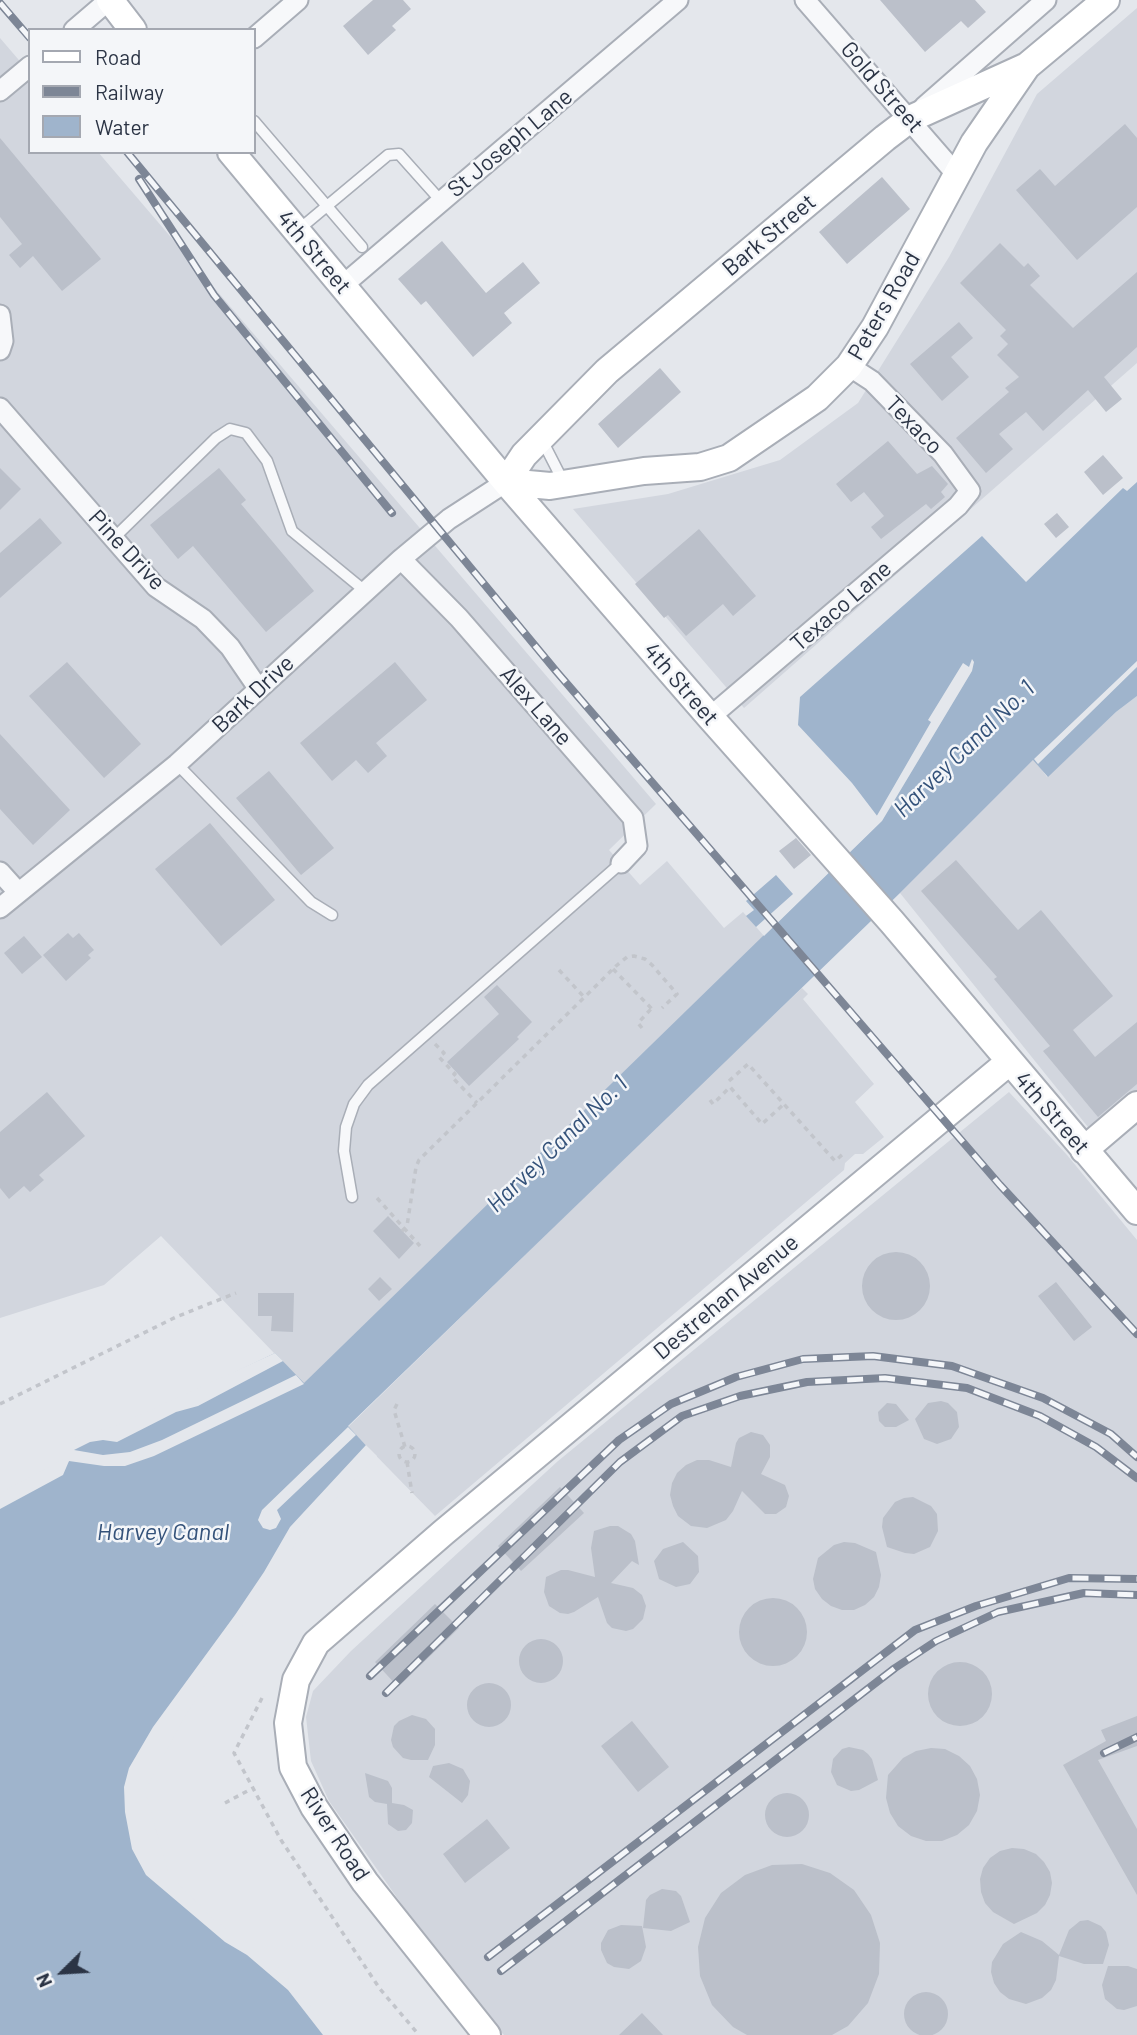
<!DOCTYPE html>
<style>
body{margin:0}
#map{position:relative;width:1137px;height:2035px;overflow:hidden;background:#e4e7ec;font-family:Barlow,sans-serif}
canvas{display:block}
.legend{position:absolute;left:28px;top:28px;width:228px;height:126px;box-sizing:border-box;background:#f4f6f9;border:2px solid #a4a8b1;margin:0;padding:9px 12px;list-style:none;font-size:21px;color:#2b3445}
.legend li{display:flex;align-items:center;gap:14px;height:35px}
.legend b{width:35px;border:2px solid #a4a8b1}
.north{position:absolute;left:28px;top:1937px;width:70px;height:70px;-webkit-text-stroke:5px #f4f6f9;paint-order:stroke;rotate:246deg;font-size:19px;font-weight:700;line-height:28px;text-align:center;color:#2b3445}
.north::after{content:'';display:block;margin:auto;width:24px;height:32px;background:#2b3445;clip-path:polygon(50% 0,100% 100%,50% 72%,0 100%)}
</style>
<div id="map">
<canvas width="1137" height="2035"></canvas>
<ul class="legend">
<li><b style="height:9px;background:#fff"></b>Road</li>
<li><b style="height:9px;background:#7d8696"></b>Railway</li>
<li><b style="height:19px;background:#9fb4cc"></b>Water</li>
</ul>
<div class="north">N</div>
</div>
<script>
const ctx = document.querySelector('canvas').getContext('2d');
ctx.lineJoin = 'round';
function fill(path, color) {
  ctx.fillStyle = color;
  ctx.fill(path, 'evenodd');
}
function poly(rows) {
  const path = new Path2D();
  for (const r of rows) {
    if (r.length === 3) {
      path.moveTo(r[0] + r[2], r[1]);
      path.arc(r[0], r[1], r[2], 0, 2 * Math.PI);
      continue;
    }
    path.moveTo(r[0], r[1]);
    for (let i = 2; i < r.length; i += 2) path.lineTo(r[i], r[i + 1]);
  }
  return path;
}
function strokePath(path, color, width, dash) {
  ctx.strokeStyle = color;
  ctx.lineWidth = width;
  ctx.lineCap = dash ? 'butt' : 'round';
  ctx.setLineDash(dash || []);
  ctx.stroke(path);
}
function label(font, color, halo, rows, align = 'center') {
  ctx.font = font + ' Barlow,sans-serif';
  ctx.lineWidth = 5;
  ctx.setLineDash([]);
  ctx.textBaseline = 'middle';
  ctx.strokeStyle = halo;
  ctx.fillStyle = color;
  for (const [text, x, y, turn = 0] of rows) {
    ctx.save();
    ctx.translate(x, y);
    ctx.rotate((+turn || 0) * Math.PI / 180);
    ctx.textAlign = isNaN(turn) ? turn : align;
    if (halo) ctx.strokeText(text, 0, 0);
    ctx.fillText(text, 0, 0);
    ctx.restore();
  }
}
fill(poly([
 [1137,8,1137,363,744,708,573,509,668,494,780,460,858,403,949,257,1037,94],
 [0,38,30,73,30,152,98,152,656,804,609,850,640,885,667,861,724,928,743,912,764,936,304,1384,161,1236,104,1285,0,1318],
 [1137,696,1137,1093,1092,1132,900,893,1034,759,1047,777,1116,712],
 [802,988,808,994,803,999,874,1084,855,1102,884,1137,863,1154,855,1154,845,1163,844,1170,435,1516,348,1427,708,1077],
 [1009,1092,1067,1155,1137,1240,1137,2035,504,2035,467,1997,329,1801,311,1761,306,1717,313,1691,351,1651,558,1461]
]), '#d2d6de');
fill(poly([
 [1137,482,1137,696,1116,712,1048,777,1033,760,900,893,348,1426,374,1454,299,1533,179,1720,141,1790,165,1875,211,1922,274,1967,330,2035,0,2035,0,1497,69,1461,78,1439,114,1430,275,1353,304,1383,881,821,852,783,798,725,800,697,982,536,1026,582,1123,488,1127,491],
 [776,875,793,894,756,927,746,916,754,910,746,901]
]), '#9fb4cc');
fill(poly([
 [972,659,974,662,972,671,882,821,764,936,762,933,877,821,875,819,931,722,928,720,963,663,969,667],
 [1137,661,1137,667,1038,764,1034,759],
 [275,1353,283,1361,198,1406,176,1412,117,1442,103,1440,90,1442,74,1450,103,1455,130,1452,162,1440,296,1375,304,1384,154,1456,125,1466,104,1466,69,1461,63,1475,0,1509,0,1493,66,1458,76,1436,113,1427],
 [348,1427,356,1435,277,1510,281,1519,276,1528,270,1530,263,1528,258,1520,262,1510],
 [366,1445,377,1456,301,1535,182,1721,145,1791,168,1873,213,1919,277,1965,334,2035,323,2035,288,1990,247,1955,225,1942,146,1875,132,1849,125,1812,124,1787,129,1768,153,1727,235,1615,264,1572,290,1527]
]), '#e4e7ec');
fill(poly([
 [373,0,403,0,411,9,392,26,396,30,368,55,343,26],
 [880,0,975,0,986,12,968,28,961,21,925,52],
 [1125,124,1137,138,1137,207,1077,260,1016,190,1040,169,1055,186],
 [0,138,101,259,62,291,33,256,20,268,9,255,22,244,0,217],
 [882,177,910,209,847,264,819,232],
 [442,241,486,293,523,262,540,283,504,313,512,323,473,357,426,301,421,305,398,279],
 [1000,243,1024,267,1028,263,1040,276,1030,285,1073,328,1137,272,1137,347,1104,377,1122,399,1106,412,1088,390,1043,431,1026,412,999,434,1013,449,986,473,956,438,1009,392,1005,388,1019,377,997,355,1008,344,1000,336,1006,330,960,283],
 [959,322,973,338,951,357,969,377,942,401,910,364],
 [660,368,681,392,618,448,598,424],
 [888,441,917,474,932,466,948,484,941,492,945,497,931,509,926,504,881,539,871,527,884,516,864,492,851,502,836,484],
 [1103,455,1123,478,1103,495,1084,472],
 [0,468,21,489,0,510],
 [219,468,246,500,241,504,314,591,266,632,193,546,178,559,150,525],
 [1057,513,1069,527,1056,538,1044,524],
 [40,518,62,543,0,598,0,553],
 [699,529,756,596,733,616,723,604,686,636,668,615,664,618,635,584],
 [67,662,141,744,104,778,29,696],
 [395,662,427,700,376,743,387,756,368,773,356,760,332,781,300,743],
 [0,734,70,810,33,845,0,809],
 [269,771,334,848,301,875,236,798],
 [210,823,275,900,221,946,155,869],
 [796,838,811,855,794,869,779,851],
 [956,860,1018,930,1041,910,1113,996,1073,1030,1095,1057,1137,1022,1137,1084,1098,1117,1043,1051,1050,1046,994,979,997,977,921,891],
 [68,933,73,938,79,933,94,950,88,955,91,958,66,981,43,955],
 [24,936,42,957,22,974,4,953],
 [497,985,532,1022,517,1037,519,1039,469,1086,447,1062,499,1014,484,997],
 [47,1092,85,1136,39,1175,44,1180,30,1192,24,1186,9,1199,0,1188,0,1132],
 [388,1216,414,1243,399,1259,373,1231],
 [896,1286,34],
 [380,1277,392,1289,379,1301,368,1289],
 [1056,1282,1092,1327,1074,1341,1038,1296],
 [258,1293,294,1293,293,1332,271,1331,272,1316,258,1316],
 [941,1401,948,1403,957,1412,959,1427,951,1439,937,1444,924,1439,915,1419,928,1403],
 [887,1403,896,1404,909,1420,896,1427,885,1427,879,1421,878,1412],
 [751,1432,763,1435,770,1445,770,1457,761,1474,785,1485,789,1496,786,1507,776,1514,765,1514,742,1491,733,1511,726,1520,707,1528,691,1526,678,1516,673,1506,670,1495,672,1483,677,1473,686,1465,697,1460,709,1460,731,1467,736,1443,739,1438],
 [560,1487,584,1513,521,1571,498,1546],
 [913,1497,931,1506,937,1514,938,1531,930,1547,914,1554,905,1553,887,1547,882,1527,883,1518,895,1502,904,1498],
 [610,1526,618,1526,631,1534,635,1541,639,1565,632,1561,611,1583,633,1588,642,1595,646,1606,643,1619,633,1629,626,1631,612,1628,607,1623,598,1597,574,1612,568,1614,560,1613,549,1606,544,1592,546,1577,561,1570,568,1570,595,1577,591,1548,594,1531],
 [683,1542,698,1556,699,1572,690,1584,676,1587,659,1579,654,1561,663,1549],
 [844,1542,855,1543,876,1552,881,1575,879,1587,874,1597,865,1605,854,1610,842,1610,831,1606,822,1599,815,1589,813,1579,818,1558,834,1545],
 [773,1632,34],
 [435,1604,459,1628,398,1687,375,1662],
 [541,1661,22],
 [960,1694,32],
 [489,1705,22],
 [412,1715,426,1719,435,1729,435,1745,428,1760,411,1760,403,1758,393,1747,391,1740,394,1726,399,1721],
 [1137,1716,1137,1746,1098,1760,1137,1829,1137,1895,1063,1765,1106,1741,1101,1730],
 [632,1721,669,1767,638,1792,601,1746],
 [849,1747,863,1750,868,1754,872,1759,878,1780,859,1790,851,1791,837,1785,831,1772,833,1759,842,1749],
 [931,1748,945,1749,959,1756,970,1766,977,1779,980,1795,977,1811,969,1825,957,1835,942,1841,926,1841,911,1836,898,1826,890,1813,886,1798,888,1775,903,1758,916,1751],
 [449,1763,463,1769,470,1781,468,1795,462,1803,429,1777,433,1766],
 [365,1773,388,1781,392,1788,392,1803,404,1805,413,1810,412,1823,406,1830,398,1831,388,1824,387,1804,375,1802,369,1797],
 [787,1815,22],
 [487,1819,510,1848,465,1883,443,1854],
 [1012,1848,1024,1849,1036,1854,1044,1862,1050,1872,1052,1883,1050,1895,1045,1905,1037,1913,1014,1924,993,1912,985,1903,981,1892,980,1879,983,1868,990,1858,1000,1851],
 [802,1864,830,1873,854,1890,871,1915,880,1943,879,1974,868,2003,848,2026,832,2035,747,2035,733,2027,712,2005,700,1976,698,1947,705,1918,721,1893,745,1875,772,1865],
 [662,1889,676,1891,681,1896,690,1922,671,1931,643,1928,646,1900,650,1895],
 [1088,1920,1101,1926,1106,1932,1109,1945,1103,1964,1084,1964,1059,1956,1056,1980,1051,1990,1042,1998,1026,2004,1009,1999,1000,1992,994,1983,991,1972,992,1962,1003,1944,1021,1932,1042,1941,1059,1955,1069,1930,1080,1921],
 [621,1925,642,1926,646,1947,641,1961,629,1969,614,1967,607,1963,601,1950,601,1943,608,1930],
 [1108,1966,1128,1966,1137,1969,1137,2006,1124,2010,1117,2009,1105,1999,1102,1985],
 [926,2014,22],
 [642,2013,663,2035,619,2035]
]), '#bbc0ca');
const lane = poly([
 [254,121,362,247],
 [297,231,388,155,399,154,441,201],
 [541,438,563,481],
 [114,538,216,438,230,429,246,433,267,461,292,531,365,591],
 [177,764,311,902,332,915],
 [352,1197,344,1151,346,1127,354,1104,368,1085,621,863]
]);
const street = poly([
 [805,0,957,175],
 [74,30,109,0],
 [254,38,298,0],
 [0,91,30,66],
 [924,107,1046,0],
 [342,286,678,0],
 [0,315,3,341,0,350],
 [0,408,156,587,203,619,230,647,258,688],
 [401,559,459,618,633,818,637,846,621,863],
 [710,717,958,506,970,491,943,454,872,381,849,366],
 [0,872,18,892],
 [0,908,177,764,401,559,449,519,506,482]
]);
const secondary = poly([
 [110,0,133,30],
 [1027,66,974,143,875,327,849,366,817,398,729,458,700,467,644,471,550,486,506,482,524,455,607,371,885,138,910,119,1027,66,1106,0],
 [231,152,506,482,710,717,892,922,1137,1211],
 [1084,1150,1137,1105],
 [487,2035,365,1882,314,1807,293,1767,288,1723,296,1680,316,1643,444,1532,1009,1062]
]);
strokePath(lane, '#a9aeb7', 13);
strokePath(street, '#a9aeb7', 23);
strokePath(secondary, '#a9aeb7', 30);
strokePath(poly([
 [613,969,654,1011],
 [559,970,584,997],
 [642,1028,638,1023,651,1009],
 [435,1044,444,1053,439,1057,455,1074,452,1077,477,1103],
 [729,1081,748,1064,835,1161,843,1154],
 [710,1100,713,1104,730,1087,762,1124,784,1104],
 [377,1198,420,1246],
 [402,1231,407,1226,416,1167,419,1160,616,966,627,957,634,956,645,959,652,965,677,994,662,1008],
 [0,1404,176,1317,236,1293],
 [397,1404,394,1410,405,1447],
 [407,1454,8],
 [407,1462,412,1493],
 [262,1698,234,1753,281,1840,380,1989,419,2035],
 [225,1803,253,1788]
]), '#c2c5cb', 3.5, [5, 5]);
strokePath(lane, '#f7f8fa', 10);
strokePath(street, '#f7f8fa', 19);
strokePath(secondary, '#fff', 26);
const rail = poly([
 [0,3,30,38],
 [127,152,556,671,1000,1185,1137,1334],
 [139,179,214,295,392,513],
 [370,1676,619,1440,671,1404,736,1377,803,1359,873,1356,952,1366,1043,1398,1111,1434,1137,1457],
 [386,1693,620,1462,682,1416,740,1396,807,1382,885,1378,967,1388,1040,1416,1096,1447,1137,1478],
 [1104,1753,1137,1737],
 [488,1957,915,1630,976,1606,1069,1578,1137,1579],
 [501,1971,895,1668,936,1641,998,1612,1084,1593,1137,1595]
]);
strokePath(rail, '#7d8696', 8);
strokePath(rail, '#f4f6f9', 5, [16]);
label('23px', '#2b3445', '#f4f6f9', [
 ["Gold Street",882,87,49],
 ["St Joseph Lane",510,143,-40],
 ["Bark Street",769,235,-40],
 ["4th Street",314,252,50],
 ["Peters Road",884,306,-60],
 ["Texaco",914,425,46],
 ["Pine Drive",127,550,47],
 ["Texaco Lane",841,606,-41],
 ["4th Street",681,684,49],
 ["Bark Drive",253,694,-43],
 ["Alex Lane",536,706,49],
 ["4th Street",1052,1113,49],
 ["Destrehan Avenue",726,1297,-40],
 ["River Road",335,1834,57]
]);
label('italic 24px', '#34527a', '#f4f6f9', [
 ["Harvey Canal No. 1",964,749,-44],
 ["Harvey Canal No. 1",557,1144,-44],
 ["Harvey Canal",163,1532]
]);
</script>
